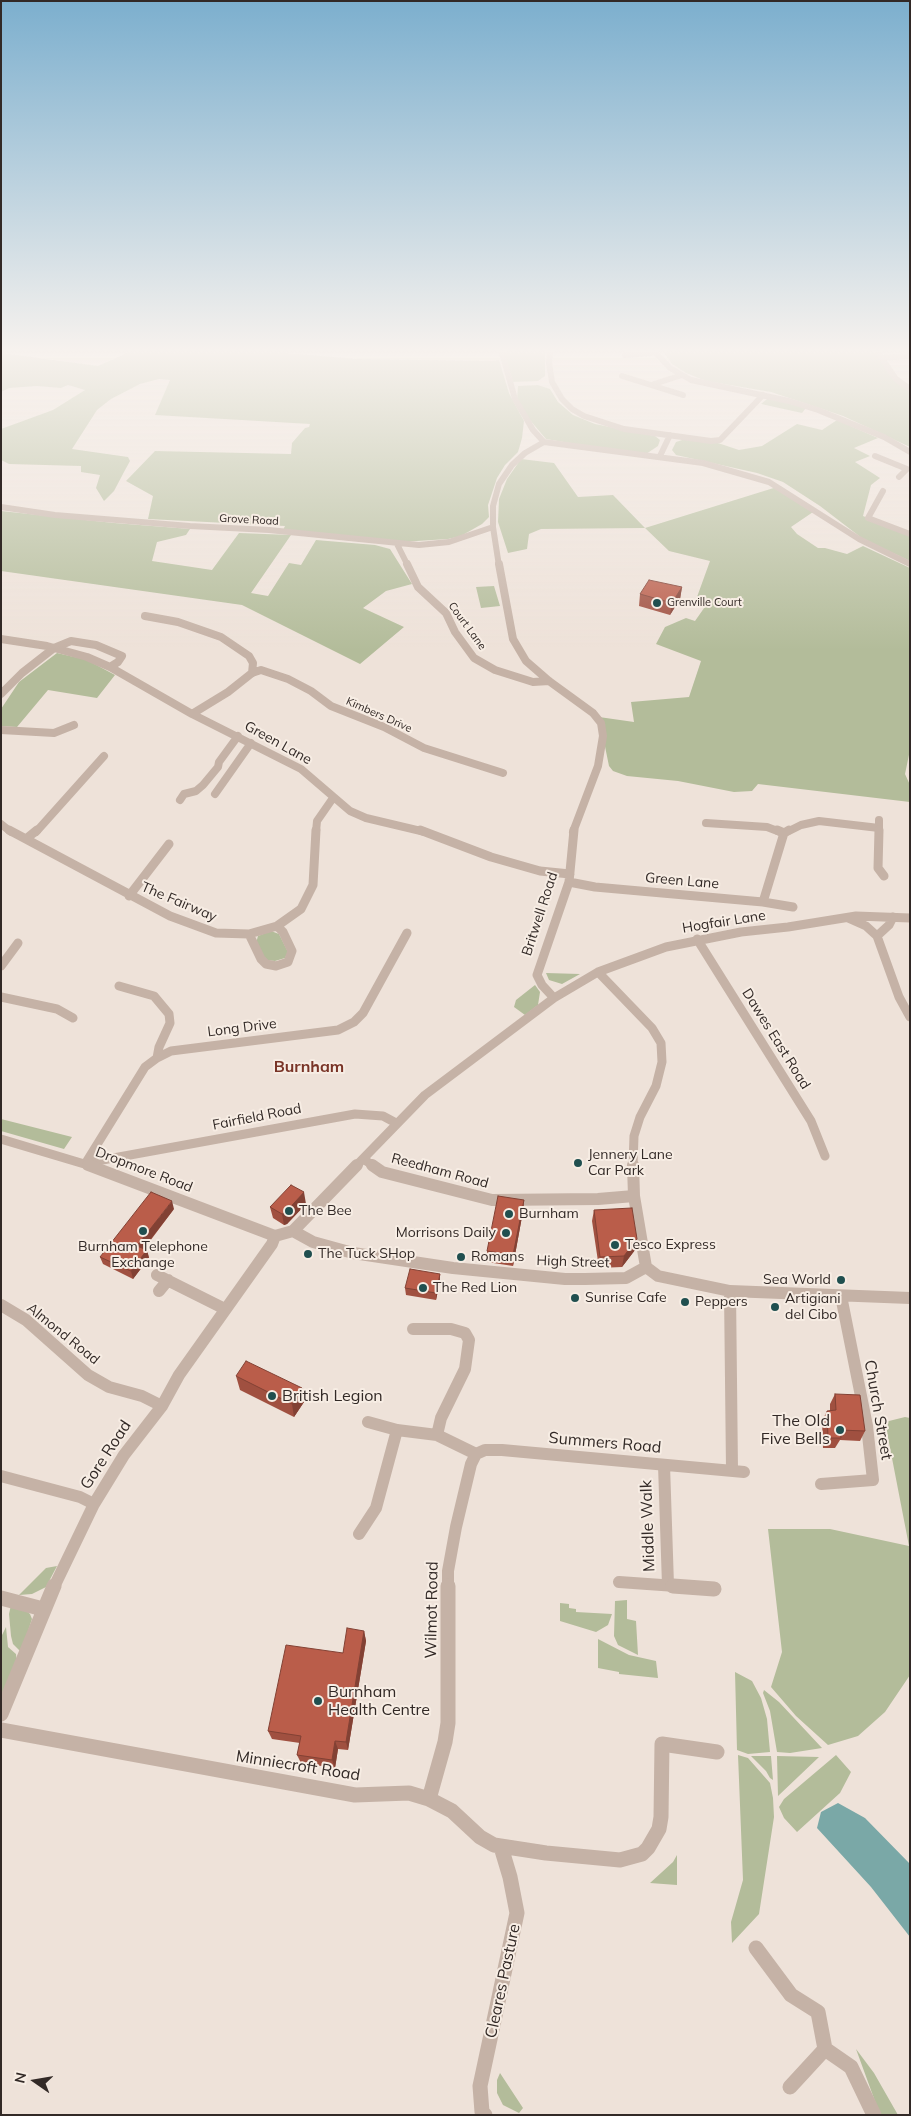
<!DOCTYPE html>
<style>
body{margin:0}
#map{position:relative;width:911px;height:2116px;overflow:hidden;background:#eee2d9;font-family:Mulish,sans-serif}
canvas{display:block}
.frame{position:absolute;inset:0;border:2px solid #322926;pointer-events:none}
.north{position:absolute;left:10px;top:2056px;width:50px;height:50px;-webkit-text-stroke:4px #f7ede4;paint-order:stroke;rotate:283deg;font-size:14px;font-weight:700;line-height:20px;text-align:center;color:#322926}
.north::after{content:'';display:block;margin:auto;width:18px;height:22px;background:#322926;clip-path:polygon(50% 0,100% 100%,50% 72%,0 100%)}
</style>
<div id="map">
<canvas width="911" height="2116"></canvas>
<div class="frame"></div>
<div class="north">N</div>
</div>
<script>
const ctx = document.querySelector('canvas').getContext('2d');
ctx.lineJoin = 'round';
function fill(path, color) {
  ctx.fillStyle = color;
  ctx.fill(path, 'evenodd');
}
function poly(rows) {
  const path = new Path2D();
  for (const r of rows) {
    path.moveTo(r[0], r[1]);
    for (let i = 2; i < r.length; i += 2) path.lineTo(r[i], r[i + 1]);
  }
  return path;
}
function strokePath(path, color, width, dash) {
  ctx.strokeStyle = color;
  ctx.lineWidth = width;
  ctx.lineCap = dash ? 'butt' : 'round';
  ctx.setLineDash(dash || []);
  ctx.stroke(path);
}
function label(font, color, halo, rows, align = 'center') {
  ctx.font = font + ' Mulish,sans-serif';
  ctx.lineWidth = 4;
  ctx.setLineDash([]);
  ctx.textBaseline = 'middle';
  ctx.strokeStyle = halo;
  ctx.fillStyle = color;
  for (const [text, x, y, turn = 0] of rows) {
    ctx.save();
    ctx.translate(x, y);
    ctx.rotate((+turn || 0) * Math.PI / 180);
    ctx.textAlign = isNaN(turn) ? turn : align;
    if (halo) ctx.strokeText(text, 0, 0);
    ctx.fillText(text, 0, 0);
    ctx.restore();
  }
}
fill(poly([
 [1,353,98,366,127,353,285,353,357,359,493,361,499,360,509,393,524,421,522,438,518,452,505,465,497,478,488,505,489,517,482,524,461,536,448,539,401,542,283,530,285,526,148,519,153,496,126,481,155,451,291,454,292,443,305,428,309,427,310,424,155,415,170,380,159,379,140,384,111,399,97,410,72,449,128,457,130,461,124,472,114,491,104,501,96,488,100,475,81,472,81,466,9,464,1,460,1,429,53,410,85,390,68,385,61,388,37,386,9,388,1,392],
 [504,353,545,353,545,376,538,381,513,382],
 [664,353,875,353,910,392,910,447,843,416,771,392,706,381,686,373,672,364],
 [538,385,550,389,558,402,573,415,595,424,655,436,660,440,658,446,643,456,546,439,529,419,517,399,518,386],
 [767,399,773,399,806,408,802,413,761,404],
 [837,420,878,438,854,448,870,456,855,462,880,478,871,485,863,516,910,535,910,561,863,539,820,506,783,482,757,473,676,455,672,450,676,442,685,439,715,442,739,450,762,446,797,424,822,430],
 [521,459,554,463,578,497,613,495,645,528,780,486,816,510,791,527,797,534,818,548,825,548,847,554,863,546,910,568,910,750,905,774,910,785,910,802,758,784,752,791,734,792,678,781,627,776,613,771,609,766,599,717,634,722,631,702,689,697,701,661,656,644,665,627,686,618,695,621,709,601,697,597,710,561,669,551,645,528,541,529,529,534,527,549,508,553,498,522,499,499,507,479],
 [1,511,114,523,190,529,186,535,157,542,152,561,212,570,239,533,291,535,251,593,268,596,289,563,301,565,316,540,375,545,390,549,412,584,386,591,363,608,404,627,360,664,242,605,1,571],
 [494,586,500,606,481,608,476,587],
 [57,653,87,660,115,675,97,698,48,690,17,727,1,726,1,709,19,682],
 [271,931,279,934,288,952,285,958,275,961,266,960,256,943,258,936],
 [546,973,580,974,562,984,549,980],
 [535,985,540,992,538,1005,525,1015,514,1007,516,1000],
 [1,1119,72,1137,64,1149,1,1131],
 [905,1417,910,1418,910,1675,885,1712,858,1736,828,1745,796,1716,771,1687,782,1652,768,1529,830,1529,909,1546,885,1422],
 [57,1566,46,1587,32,1594,19,1595,46,1568],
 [627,1600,627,1619,636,1621,638,1655,618,1645,614,1636,615,1601],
 [560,1603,569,1604,569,1608,576,1609,576,1612,612,1614,608,1625,596,1632,560,1621],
 [11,1605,25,1610,30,1614,32,1619,21,1652,13,1644,11,1636,9,1614],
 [6,1627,8,1647,16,1654,17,1664,1,1702,1,1637],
 [598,1639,629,1655,656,1661,658,1678,619,1674,619,1672,598,1668],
 [735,1672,752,1681,761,1698,767,1719,770,1752,748,1754,737,1750],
 [764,1690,779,1702,822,1748,790,1753,777,1752,770,1711,763,1693],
 [738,1755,748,1758,770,1783,773,1798,774,1817,759,1914,732,1943,731,1922,743,1880],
 [836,1755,851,1772,840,1793,797,1832,784,1818,779,1807,784,1799],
 [751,1756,771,1756,773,1780,770,1778,766,1771],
 [777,1756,819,1757,778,1796],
 [677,1855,677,1885,650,1883,673,1862],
 [856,2049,874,2073,898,2115,880,2115],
 [500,2073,523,2108,519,2113,503,2105,497,2093,497,2080]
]), '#b3bc9a');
fill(poly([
 [838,1803,865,1818,910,1864,910,1937,871,1887,817,1828,821,1812]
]), '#7aa8a7');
strokePath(poly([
 [502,353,515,399,533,430,544,442],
 [550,353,549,363,552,382,562,399,572,409,584,416,624,429,711,441,720,440,763,395],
 [656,353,670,368,691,380,789,401,818,410,884,437,910,452],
 [878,353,896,379,910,389],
 [625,355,650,353],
 [882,358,910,356],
 [622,376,683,395],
 [654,384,682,375],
 [544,442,703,463,769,482,859,539,910,564],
 [660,456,670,435],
 [875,456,907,469,899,477],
 [883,491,868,518,910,534],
 [1,507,55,515,190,526,269,530,419,545,449,542,493,527],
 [397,544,408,566],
 [499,566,493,527,493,506,499,484,512,465,525,453,544,442]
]), '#c5b2a6', 6);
strokePath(poly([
 [407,564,418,587,446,613,455,632,474,658,495,670,533,682,549,681],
 [499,564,513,639,526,661,549,681,593,713,601,723,603,736,598,766,573,832],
 [145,616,178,622,221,637,249,656,253,663,252,673],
 [1,639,47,646,87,657,110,667,192,714,301,769,350,811,366,818,425,832],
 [1,694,22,673,54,648,71,641,96,645,122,656,118,662,110,667],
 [192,714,228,692,252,673,261,670,288,679,311,691,331,706,384,727,424,748,503,773],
 [1,730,54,733,74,725],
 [215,794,251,743],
 [180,800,184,794,196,791,203,785,218,767,219,762,238,736],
 [706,823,767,827,780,832],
 [1,824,11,832],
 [36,832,104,756],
 [316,832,317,821,333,798],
 [787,832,801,825,819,821,879,828],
 [879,832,879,820]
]), '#c5b2a6', 8);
strokePath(poly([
 [9,830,170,916,216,933,249,934,277,926,301,909,313,885,316,830],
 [420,830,491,857,540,871,570,874],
 [777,830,784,833],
 [879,830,878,868,884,876],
 [26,839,37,830],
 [569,882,595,887,763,902,793,907],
 [129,896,169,844],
 [763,902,784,833,789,830],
 [848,918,866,926,877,936,899,997,910,1017],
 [249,934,261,959,266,964,276,966,288,962,292,951,283,932,277,926],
 [877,936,889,925,893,917],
 [697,939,811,1121,825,1156],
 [1,966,18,943],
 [598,972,652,1028,661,1043,662,1062,656,1086,640,1117,634,1136,633,1166],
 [119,986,154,996,169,1014,170,1023,159,1047,157,1058],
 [1,997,57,1009,73,1018],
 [554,998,542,985,537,975,569,882,574,830],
 [1,1139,91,1166],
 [363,1159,374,1166],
 [86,1163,355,1114,383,1116,396,1123],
 [85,1164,145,1067,157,1058,171,1051,338,1030,354,1022,363,1013,407,933],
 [356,1166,425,1095,554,998,598,972,666,947,741,932,788,927,856,916,910,918]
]), '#c5b2a6', 9);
strokePath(poly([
 [88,1165,275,1236,293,1231,357,1165],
 [372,1165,382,1172,492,1200,598,1199,634,1196],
 [633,1165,634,1196,646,1267],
 [293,1231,313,1242,353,1253,453,1268,565,1279,585,1279,626,1278,646,1267,658,1276,730,1291,910,1298],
 [157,1275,225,1309],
 [159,1291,168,1280],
 [730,1291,732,1470],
 [1,1305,26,1320,88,1375,109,1387,142,1396,162,1406],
 [413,1329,451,1329,465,1333,469,1340,465,1369,441,1418,437,1435],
 [368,1422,397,1430,437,1435,476,1454],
 [476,1454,485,1450,502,1450,744,1472],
 [664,1465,668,1585],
 [1,1476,80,1497,94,1504],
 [821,1484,873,1480,867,1426,841,1296],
 [359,1534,376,1508,397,1430],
 [619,1582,690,1587],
 [54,1587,94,1504,124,1455,162,1406,179,1375,272,1244,275,1236],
 [448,1587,448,1571,456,1527,471,1464,476,1454]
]), '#c5b2a6', 12);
strokePath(poly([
 [673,1586,714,1589],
 [1,1598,43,1609],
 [1,1714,54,1586],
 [1,1730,355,1795,409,1793,429,1799,452,1811,480,1837,494,1845,546,1853,620,1860,642,1854,648,1848,659,1829,661,1817,662,1744,717,1752],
 [429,1799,445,1742,448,1723,448,1586],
 [756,1948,791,1995,818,2012,825,2049,851,2067,874,2115],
 [790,2087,825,2049],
 [485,2115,482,2112,480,2086,517,1913,510,1877,501,1847]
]), '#c5b2a6', 15);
fill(poly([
 [682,587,680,599,670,615,639,606,640,594],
 [524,1200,523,1211,513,1266,487,1262,487,1251],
 [306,1204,287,1224,284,1225,273,1218,270,1207],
 [174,1209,144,1249,147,1250,149,1258,133,1279,103,1264,100,1257],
 [594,1210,635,1250,622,1267,599,1268,592,1221],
 [440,1274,440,1281,436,1300,406,1295,405,1288],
 [236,1376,304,1402,294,1417,240,1390],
 [835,1394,865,1431,860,1441,840,1440,835,1448,823,1448,822,1421,827,1411,830,1411,830,1404],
 [364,1631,366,1641,348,1750,338,1749,335,1768,301,1763,297,1755,300,1743,272,1739,268,1731]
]), '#a05040');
fill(poly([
 [682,587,680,599,670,615,672,603],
 [304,1192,306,1204,287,1224,284,1225,282,1214],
 [524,1200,523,1211,513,1266,513,1255],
 [172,1201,174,1209,140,1253,137,1246],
 [637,1239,635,1250,622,1267,624,1256],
 [147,1250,149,1258,133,1279,131,1271],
 [440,1274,440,1281,436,1300,436,1293],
 [302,1388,304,1402,294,1417,292,1404],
 [364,1631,366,1641,348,1750,346,1742],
 [335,1741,338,1749,335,1768,332,1760]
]), '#824134');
const building = poly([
 [649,580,682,587,672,603,640,594,649,580],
 [291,1185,304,1192,285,1213,282,1214,270,1207,291,1185],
 [151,1192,172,1201,137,1246,147,1250,131,1271,100,1257,151,1192],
 [498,1196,524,1200,513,1255,487,1251,498,1196],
 [632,1208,637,1239,624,1256,600,1257,594,1210,632,1208],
 [410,1269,440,1274,436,1293,405,1288,410,1269],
 [246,1361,302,1388,292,1404,236,1376,246,1361],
 [835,1394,860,1395,865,1431,840,1430,841,1438,828,1438,827,1411,836,1410,835,1394],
 [347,1628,364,1631,346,1742,335,1741,332,1760,297,1755,301,1736,268,1731,286,1645,343,1653,347,1628]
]);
fill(building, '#ba5d4a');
strokePath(building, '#824134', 1);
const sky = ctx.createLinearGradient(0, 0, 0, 650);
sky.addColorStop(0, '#7cafce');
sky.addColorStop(0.54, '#f7f2ee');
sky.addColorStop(1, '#f7f2ee00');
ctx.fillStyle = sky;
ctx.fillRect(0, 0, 911, 650);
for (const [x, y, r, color] of [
 [657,603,5,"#204f4f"],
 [578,1163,5,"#204f4f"],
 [289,1211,5,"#204f4f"],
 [509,1214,5,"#204f4f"],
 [143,1231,5,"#204f4f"],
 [506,1233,5,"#204f4f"],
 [615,1245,5,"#204f4f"],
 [308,1254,5,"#204f4f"],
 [461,1257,5,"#204f4f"],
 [841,1280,5,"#204f4f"],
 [423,1288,5,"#204f4f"],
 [575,1298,5,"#204f4f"],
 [685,1302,5,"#204f4f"],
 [775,1307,5,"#204f4f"],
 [272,1396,5,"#204f4f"],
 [840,1430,5,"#204f4f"],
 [318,1701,5,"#204f4f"]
]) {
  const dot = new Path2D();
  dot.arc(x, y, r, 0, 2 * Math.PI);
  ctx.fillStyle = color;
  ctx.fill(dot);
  strokePath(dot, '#f7ede4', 2);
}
label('11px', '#322926', '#f7ede4', [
 ["Grove Road",249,520,3],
 ["Court Lane",467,626,54],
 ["Kimbers Drive",379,715,24]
]);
label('11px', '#322926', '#f7ede4', [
 ["Grenville Court",667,603]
], 'left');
label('14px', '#322926', '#f7ede4', [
 ["Green Lane",278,743,29],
 ["Green Lane",682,881,5],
 ["The Fairway",179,902,23],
 ["Britwell Road",540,914,-72],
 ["Hogfair Lane",724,922,-9],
 ["Long Drive",242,1028,-7],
 ["Dawes East Road",776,1039,58],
 ["Fairfield Road",257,1117,-11],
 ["Dropmore Road",144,1170,21],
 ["Reedham Road",440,1171,15],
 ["High Street",573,1262,2],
 ["Almond Road",63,1334,39]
]);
label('14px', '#322926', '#f7ede4', [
 ["Jennery Lane",588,1155],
 ["Car Park",588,1171],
 ["The Bee",299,1211],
 ["Burnham",519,1214],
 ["Morrisons Daily",496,1233,"right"],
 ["Tesco Express",625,1245],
 ["Burnham Telephone",143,1247,"center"],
 ["Exchange",143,1263,"center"],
 ["The Tuck SHop",318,1254],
 ["Romans",471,1257],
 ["Sea World",831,1280,"right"],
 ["The Red Lion",433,1288],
 ["Sunrise Cafe",585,1298],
 ["Artigiani",785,1299],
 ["del Cibo",785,1315],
 ["Peppers",695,1302]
], 'left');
label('bold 16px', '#793427', '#f7ede4', [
 ["Burnham",309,1067]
]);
label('16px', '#322926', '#f7ede4', [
 ["British Legion",282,1396],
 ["The Old",830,1421,"right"],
 ["Five Bells",830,1439,"right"],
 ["Burnham",328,1692],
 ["Health Centre",328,1710]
], 'left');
label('16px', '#322926', '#f7ede4', [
 ["Church Street",878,1410,80],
 ["Summers Road",605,1443,5],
 ["Gore Road",106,1455,-57],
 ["Middle Walk",648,1526,-92],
 ["Wilmot Road",432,1610,-89],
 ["Minniecroft Road",298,1766,9],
 ["Cleares Pasture",503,1981,-78]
]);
</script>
